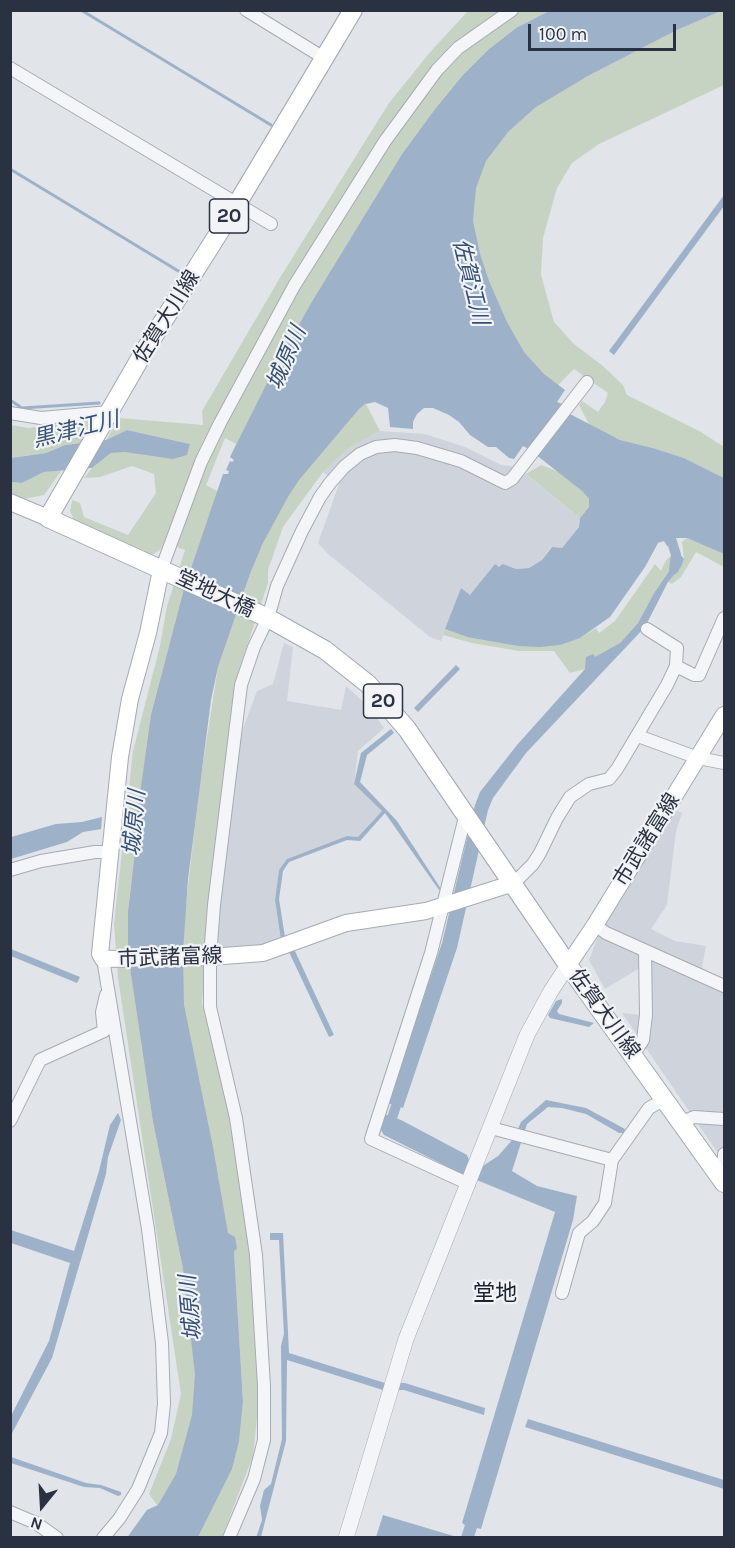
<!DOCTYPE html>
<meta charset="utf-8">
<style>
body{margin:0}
#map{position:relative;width:735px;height:1548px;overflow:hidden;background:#e1e4e9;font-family:Karla,sans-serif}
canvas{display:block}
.frame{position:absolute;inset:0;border:12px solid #2a3241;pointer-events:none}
.north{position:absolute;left:12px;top:1476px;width:60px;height:60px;-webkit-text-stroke:4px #f1f3f7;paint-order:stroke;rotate:198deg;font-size:16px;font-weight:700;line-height:24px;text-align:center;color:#2a3241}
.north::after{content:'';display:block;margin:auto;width:21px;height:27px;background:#2a3241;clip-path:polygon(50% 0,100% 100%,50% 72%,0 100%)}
.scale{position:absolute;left:528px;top:24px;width:148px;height:27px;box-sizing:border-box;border:3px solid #2a3241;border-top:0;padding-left:8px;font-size:18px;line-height:21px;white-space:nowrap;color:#2a3241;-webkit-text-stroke:4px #f1f3f7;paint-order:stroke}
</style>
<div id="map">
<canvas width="735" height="1548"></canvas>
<div class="frame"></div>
<div class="north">N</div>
<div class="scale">100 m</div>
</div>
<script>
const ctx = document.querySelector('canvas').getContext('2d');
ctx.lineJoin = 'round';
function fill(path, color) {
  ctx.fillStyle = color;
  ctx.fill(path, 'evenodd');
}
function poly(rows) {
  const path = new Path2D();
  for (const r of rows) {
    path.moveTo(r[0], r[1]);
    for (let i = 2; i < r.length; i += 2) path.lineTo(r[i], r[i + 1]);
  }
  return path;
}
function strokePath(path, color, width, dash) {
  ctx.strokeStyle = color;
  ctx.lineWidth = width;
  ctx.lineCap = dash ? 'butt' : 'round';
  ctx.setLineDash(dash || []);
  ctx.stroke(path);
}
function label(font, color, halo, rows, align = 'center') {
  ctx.font = font + ' Karla,"Noto Sans JP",sans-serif';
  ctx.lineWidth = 4.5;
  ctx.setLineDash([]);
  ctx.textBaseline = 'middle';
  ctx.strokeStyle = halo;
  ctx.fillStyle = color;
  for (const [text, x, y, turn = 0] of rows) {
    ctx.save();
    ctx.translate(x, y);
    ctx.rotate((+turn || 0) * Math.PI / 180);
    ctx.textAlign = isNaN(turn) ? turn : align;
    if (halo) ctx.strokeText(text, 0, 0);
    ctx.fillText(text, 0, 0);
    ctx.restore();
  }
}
fill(poly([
 [380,431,425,434,465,447,501,465,517,467,580,518,579,527,562,548,551,547,542,560,529,568,516,569,503,564,470,595,461,588,441,641,430,637,327,553,318,543,339,484,323,472,349,448],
 [284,643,293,647,287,701,341,710,346,686,368,706,384,728,358,751,354,784,382,811,358,837,347,836,287,859,279,871,275,900,281,940,230,953,218,942,216,915,237,745,257,691,273,684],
 [672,809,682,813,676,831,667,905,651,929,675,941,706,946,701,972,724,983,724,1162,622,1013,642,1015,643,966,605,989,589,960,606,915]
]), '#cfd3db');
fill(poly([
 [468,11,549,11,516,28,489,49,462,76,435,109,402,154,311,303,230,457,236,444,225,438,206,485,217,491,224,488,138,808,131,821,130,828,136,842,128,910,128,955,153,1122,183,1269,199,1376,183,1485,127,1537,147,1510,158,1506,149,1494,171,1439,181,1394,118,978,114,924,133,751,160,646,167,606,185,550,177,547,205,463,197,460,161,549,152,555,74,520,70,511,72,500,80,503,84,517,128,535,156,493,154,474,132,466,100,477,84,478,92,468,111,453,190,444,127,430,106,440,119,418,203,425,202,411,281,276,389,103,431,51],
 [721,11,724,11,724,85,599,144,572,163,557,188,543,238,541,275,554,322,574,344,603,366,623,385,627,395,701,432,724,447,724,478,684,458,653,448,620,440,590,426,579,405,582,401,598,412,605,402,608,393,574,369,558,385,565,390,513,360,464,216,483,154,547,97,677,30],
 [326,381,383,405,375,402,366,404,380,431,349,448,323,472,283,527,268,570,268,583,235,682,208,912,202,1003,231,1119,251,1258,259,1399,253,1456,222,1537,198,1537,232,1469,239,1442,243,1402,234,1252,228,1233,212,1197,174,951,184,922,199,789,218,667,250,574,263,543],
 [89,419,91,423,80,443,65,445,46,453,11,458,11,425,29,428],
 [541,465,559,472,582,491,589,499,589,507,580,518,526,474],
 [62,470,44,495,19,500,11,496,11,482,22,483,44,472],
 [687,538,724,554,724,567,696,552,681,577,672,584,668,582,681,567,684,559,682,542],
 [671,556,671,567,654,593,638,623,620,643,595,658,585,669,570,673,554,651,519,651,472,643,443,635,445,629,467,637,580,638,596,628,599,633,615,621,655,564,661,571,666,560]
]), '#c7d3c2');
fill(poly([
 [549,11,721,11,677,30,586,77,536,107,508,132,486,161,476,188,473,221,480,254,489,281,507,322,524,352,544,374,565,390,557,402,562,404,547,429,531,450,523,446,514,459,509,458,496,447,488,447,470,435,459,422,449,415,433,408,424,408,417,414,413,422,413,429,390,427,388,408,375,402,365,404,359,409,299,480,289,495,263,543,250,574,218,667,211,700,188,879,183,952,184,1005,213,1147,228,1233,235,1237,237,1248,234,1252,243,1402,239,1442,232,1469,198,1537,127,1538,147,1510,158,1505,176,1474,192,1415,195,1374,183,1269,153,1122,128,955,128,911,136,842,130,828,131,821,138,808,151,715,184,589,223,474,228,474,229,471,226,470,230,461,232,462,234,460,230,457,269,379,311,303,402,154,435,109,462,76,489,49,516,28],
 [724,195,724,206,614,355,609,351],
 [568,413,620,440,653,448,684,458,724,478,724,554,687,538,675,538,676,543,667,546,664,541,658,543,645,567,610,617,580,638,560,645,540,647,518,646,467,637,445,629,461,588,470,595,495,564,499,567,503,564,516,569,529,568,542,560,552,547,562,548,579,527,580,518,589,507,589,499,582,491,535,454],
 [127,430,190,444,187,455,173,459,125,452,111,453,92,468,44,472,22,483,11,482,11,458,46,453,65,445,106,440],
 [680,554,684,559,681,567,668,582,645,627,526,753,493,798,488,810,457,948,403,1108,388,1103,442,943,475,805,480,792,517,745,585,669,586,657,593,654,595,657,620,643,638,623,654,593,671,568,671,556],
 [456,665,460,669,418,712,414,708],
 [391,729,394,733,367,755,360,782,397,821,441,889,439,890,385,813,360,841,347,840,289,862,283,871,279,899,285,937,281,940,275,900,279,870,287,859,347,836,358,837,382,811,354,784,361,753],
 [102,817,101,829,83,832,67,842,11,859,11,837,56,824,82,822],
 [11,949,80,977,77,983,11,956],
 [294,949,334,1035,329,1037,289,952],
 [562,999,562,1003,557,1011,559,1014,594,1023,589,1027,550,1018,548,1015,556,1001],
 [546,1100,586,1108,625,1129,624,1133,619,1133,586,1114,562,1108,548,1107,527,1124,512,1171,537,1186,577,1196,573,1220,481,1529,477,1528,474,1537,461,1537,465,1525,462,1523,555,1212,462,1174,384,1135,379,1127,384,1114,401,1120,467,1155,469,1160,483,1166,498,1156,514,1138,521,1122],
 [118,1113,121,1120,108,1157,106,1174,52,1358,11,1435,11,1416,49,1341,70,1263,11,1243,11,1230,74,1251,99,1171,110,1125],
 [270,1233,283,1233,289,1353,385,1383,405,1383,485,1408,484,1415,404,1390,383,1390,287,1360,286,1441,261,1537,256,1538,262,1520,260,1506,264,1490,271,1484,282,1439,281,1346,284,1334,279,1240,270,1240],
 [528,1419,724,1480,724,1489,525,1427],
 [11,1457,86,1483,101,1485,121,1492,121,1495,118,1496,100,1488,84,1487,11,1463],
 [383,1515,457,1537,376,1537]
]), '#9db2c8');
strokePath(poly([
 [81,10,271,125],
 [10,169,180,272],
 [10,400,22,408,99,403]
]), '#9db2c8', 3);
strokePath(poly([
 [669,532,676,555,674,569],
 [392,1129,389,1127,400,1094]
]), '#9db2c8', 10);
const minor = poly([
 [246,10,324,58],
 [10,68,271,224],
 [10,413,41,418,109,412],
 [161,570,201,462,220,423,294,286,385,141,437,70,458,48,512,10],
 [676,666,694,675,699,675,724,618],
 [638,736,698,758,724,763],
 [466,813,431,953,371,1139,469,1184],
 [10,870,41,861,95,852,109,852],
 [514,883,533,864,540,853,557,818,570,797,589,784,609,779,617,769,667,685,676,666,677,648,647,629],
 [595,925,606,933,724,986],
 [633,1055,643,1040,646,1015,645,951],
 [10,1121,40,1060,104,1031,102,1012,106,995],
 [682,1122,694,1117,724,1119],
 [491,1128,612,1160,649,1108,665,1099],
 [716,1170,724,1159,724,1154],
 [562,1293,579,1233,593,1221,605,1203,612,1160],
 [10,1512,36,1523,57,1538],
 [103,1538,119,1519,138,1489,161,1433,164,1404,162,1343,148,1229,103,959],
 [229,1538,254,1479,264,1440,264,1386,256,1255,236,1118,210,1007,210,957,214,905,241,685,254,647,268,618,277,586,302,531,320,497,330,483,344,467,360,454,376,447,395,445,417,448,461,461,505,483,512,479,587,382]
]);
const tertiary = poly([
 [346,1538,406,1339,527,1035,551,991,568,965]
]);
const secondary = poly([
 [10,502,48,518],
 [161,570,148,633,130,699,120,757,100,954,103,959,210,957,263,953,346,923,426,911,514,883],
 [568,965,595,925,724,715]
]);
const primary = poly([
 [353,10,237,204,145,350,48,518,268,618,325,650,368,684,407,729,568,965,724,1183]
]);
strokePath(minor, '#a6abb3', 14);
strokePath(tertiary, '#a6abb3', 16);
strokePath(secondary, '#a6abb3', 18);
strokePath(primary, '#a1a9b5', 20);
strokePath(minor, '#f4f5f8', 12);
strokePath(tertiary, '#f4f5f8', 15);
strokePath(secondary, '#fff', 16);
strokePath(primary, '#fff', 18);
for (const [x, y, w] of [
 [229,216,39],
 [383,701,39]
]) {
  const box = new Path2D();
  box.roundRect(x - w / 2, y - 17, w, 34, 4.5);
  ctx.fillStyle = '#f1f3f7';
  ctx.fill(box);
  strokePath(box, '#2a3241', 1.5);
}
label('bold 20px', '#2a3241', null, [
 ["20",229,216],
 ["20",383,701]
]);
label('21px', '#2a3241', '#f1f3f7', [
 ["佐賀大川線",167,317,-58],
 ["堂地大橋",215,594,25],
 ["市武諸富線",647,840,-58],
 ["市武諸富線",170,958,-2],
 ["佐賀大川線",604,1014,54]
]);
label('italic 22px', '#355074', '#f1f3f7', [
 ["佐賀江川",470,282,76],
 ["城原川",287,358,-67],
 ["黒津江川",76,430,-14],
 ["城原川",135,823,-85],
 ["城原川",191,1308,-95]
]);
label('22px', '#1c2332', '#f1f3f7', [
 ["堂地",495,1294]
]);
</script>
